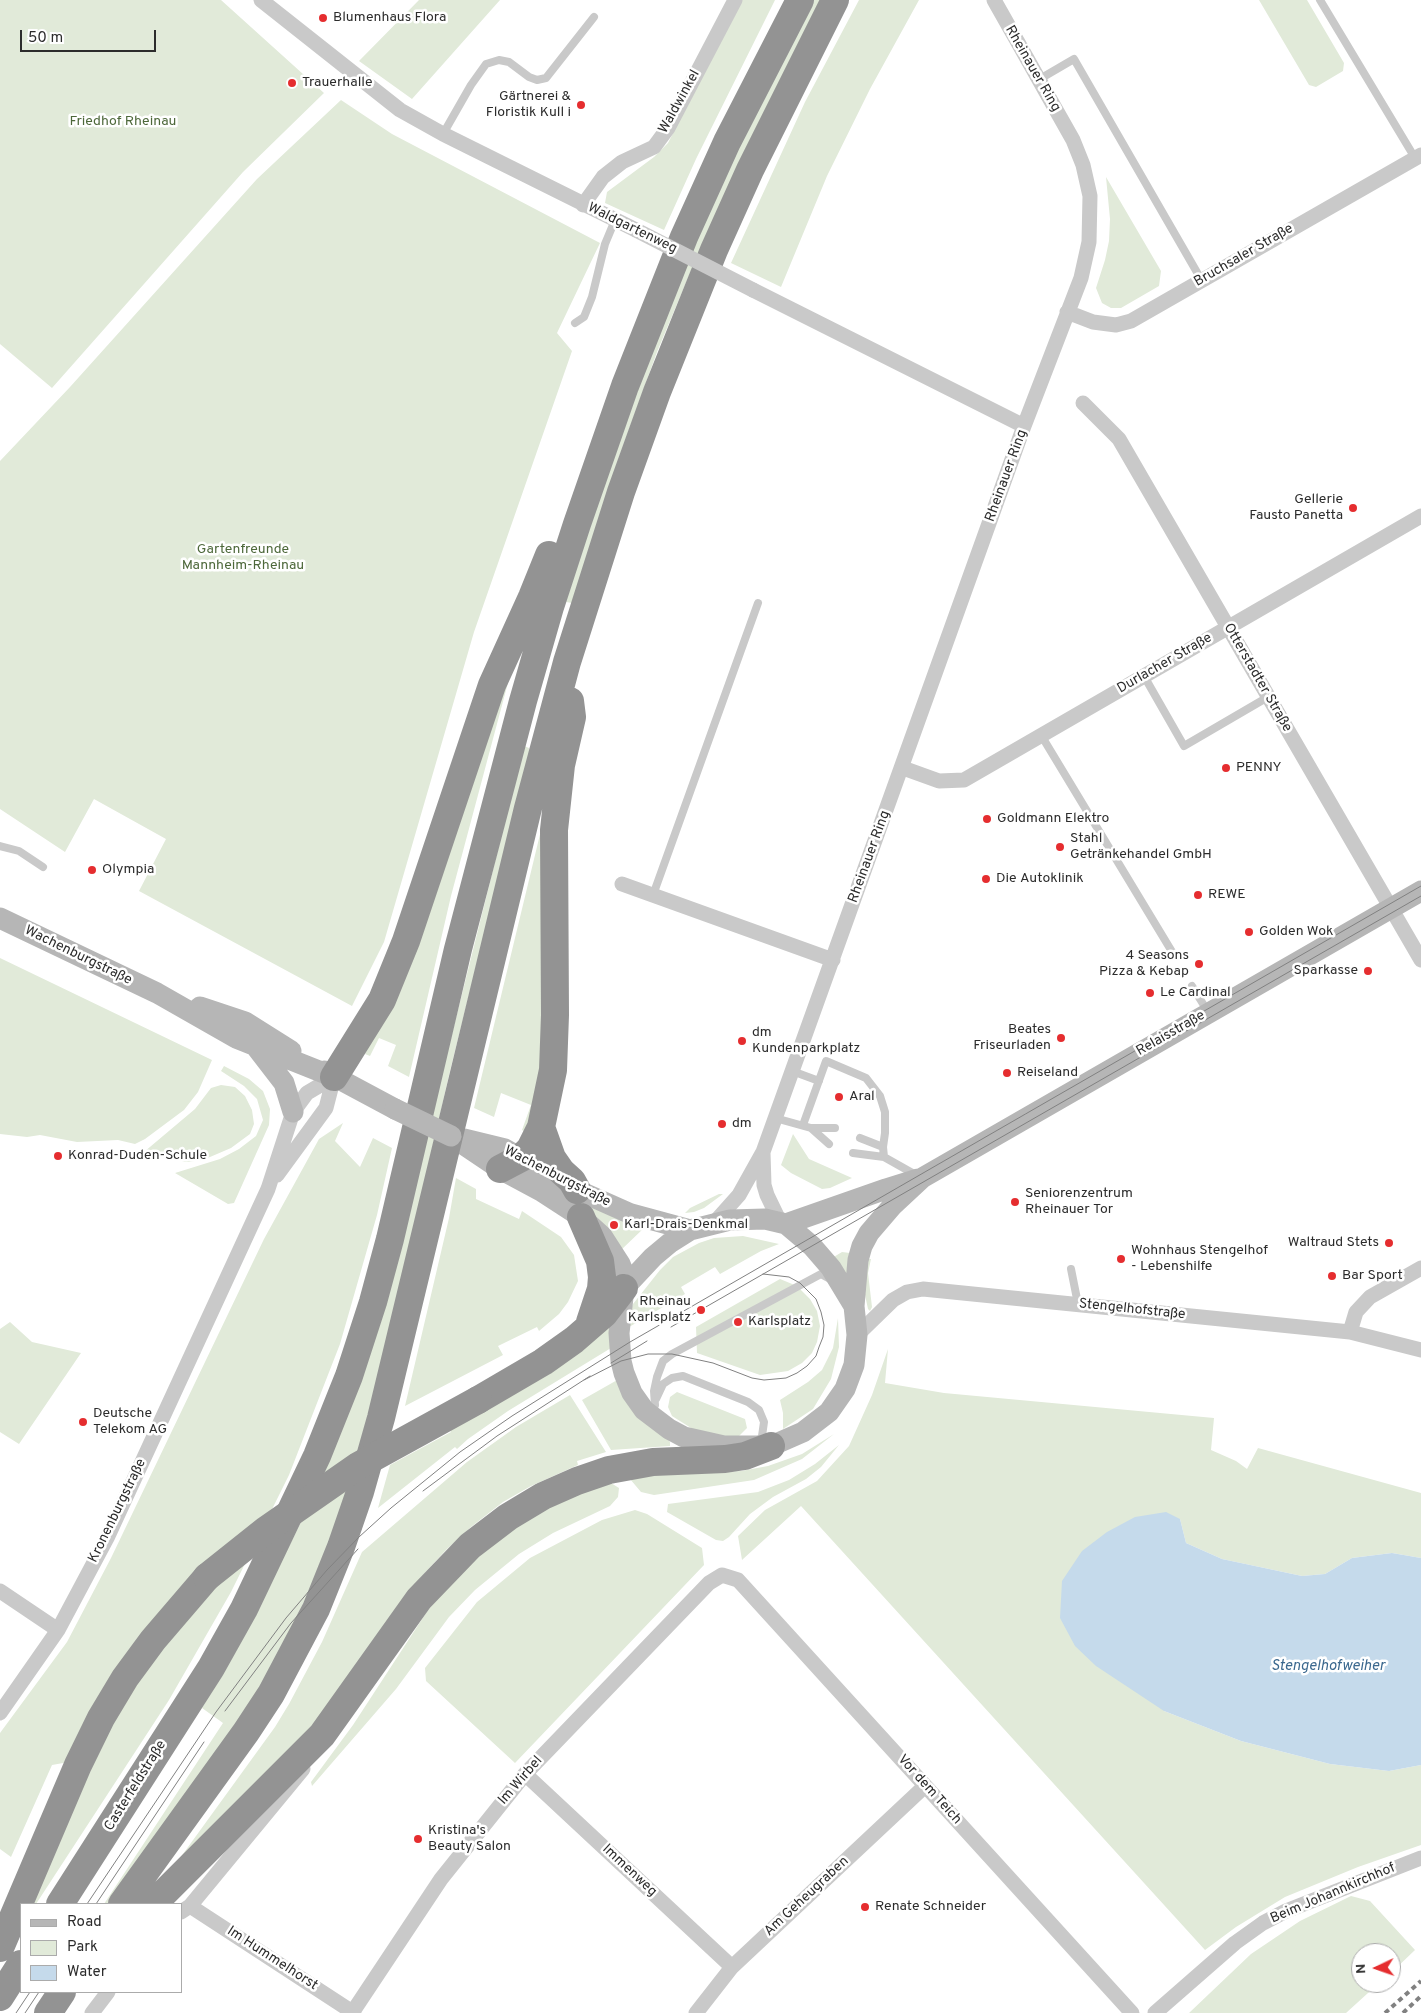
<!DOCTYPE html>
<meta charset="utf-8">
<style>
body{margin:0}
#map{position:relative;width:1421px;height:2013px;overflow:hidden;background:#fff;font-family:Overpass,sans-serif}
canvas{display:block}
.legend{position:absolute;left:20px;top:1903px;width:162px;height:90px;box-sizing:border-box;background:#fff;border:1px solid #ababab;margin:0;padding:6px 9px;list-style:none;font-size:15px;color:#2c2c2c}
.legend li{display:flex;align-items:center;gap:10px;height:25px}
.legend b{width:25px;border:1px solid #ababab}
.north{position:absolute;left:1351px;top:1943px;width:50px;height:50px;box-sizing:border-box;background:#fff;border:1px solid #ababab;border-radius:50%;rotate:267deg;font-size:14px;font-weight:700;line-height:20px;text-align:center;color:#2c2c2c}
.north::after{content:'';display:block;margin:auto;width:18px;height:22px;background:#e52d2f;clip-path:polygon(50% 0,100% 100%,50% 72%,0 100%)}
.scale{position:absolute;left:20px;top:30px;width:136px;height:22px;box-sizing:border-box;border:2px solid #2c2c2c;border-top:0;padding-left:6px;font-size:15px;line-height:18px;white-space:nowrap;color:#2c2c2c;-webkit-text-stroke:4px #fff;paint-order:stroke}
</style>
<div id="map">
<canvas width="1421" height="2013"></canvas>
<ul class="legend">
<li><b style="height:6px;background:#b6b6b6"></b>Road</li>
<li><b style="height:14px;background:#e1ead9"></b>Park</li>
<li><b style="height:14px;background:#c5daeb"></b>Water</li>
</ul>
<div class="north">N</div>
<div class="scale">50 m</div>
</div>
<script>
const ctx = document.querySelector('canvas').getContext('2d');
ctx.lineJoin = 'round';
function fill(path, color) {
  ctx.fillStyle = color;
  ctx.fill(path, 'evenodd');
}
function poly(rows) {
  const path = new Path2D();
  for (const r of rows) {
    path.moveTo(r[0], r[1]);
    for (let i = 2; i < r.length; i += 2) path.lineTo(r[i], r[i + 1]);
  }
  return path;
}
function strokePath(path, color, width, dash) {
  ctx.strokeStyle = color;
  ctx.lineWidth = width;
  ctx.lineCap = dash ? 'butt' : 'round';
  ctx.setLineDash(dash || []);
  ctx.stroke(path);
}
function label(font, color, halo, rows, align = 'center') {
  ctx.font = font + ' Overpass,sans-serif';
  ctx.lineWidth = 5;
  ctx.setLineDash([]);
  ctx.textBaseline = 'middle';
  ctx.strokeStyle = halo;
  ctx.fillStyle = color;
  for (const [text, x, y, turn = 0] of rows) {
    ctx.save();
    ctx.translate(x, y);
    ctx.rotate((+turn || 0) * Math.PI / 180);
    ctx.textAlign = isNaN(turn) ? turn : align;
    if (halo) ctx.strokeText(text, 0, 0);
    ctx.fillText(text, 0, 0);
    ctx.restore();
  }
}
fill(poly([
 [0,0,221,0,324,93,243,172,52,388,0,344],
 [419,0,500,0,412,99,359,61],
 [741,0,775,0,696,159,664,230,605,203,607,192,654,157,668,143],
 [812,0,821,0,705,237,657,352,619,457,572,603,566,602,592,515,670,299,743,137],
 [859,0,919,0,870,89,827,176,781,287,731,263,805,102],
 [1259,0,1307,0,1344,63,1343,71,1316,87,1309,85],
 [341,100,392,134,600,243,557,333,572,351,474,632,384,942,352,1006,139,891,166,839,94,799,65,852,0,809,0,461,70,387,257,179],
 [1106,177,1161,271,1159,286,1121,308,1111,308,1102,303,1096,288,1105,260,1109,241,1110,219],
 [513,664,451,896,409,1077,388,1066,396,1045,379,1038,370,1056,365,1054,386,1010],
 [524,746,529,748,529,753,450,1071,390,1330,350,1487,330,1544,291,1631,263,1686,108,1904,104,1904,223,1723,202,1708,266,1592,304,1516,443,1070],
 [542,826,549,1033,529,1134,522,1130,531,1105,501,1093,494,1117,474,1108],
 [0,958,212,1060,198,1092,184,1110,145,1139,135,1144,118,1140,77,1142,40,1135,27,1137,0,1134],
 [224,1066,249,1079,263,1091,270,1109,269,1125,234,1203,228,1204,175,1173,220,1159,239,1149,256,1136,263,1120,257,1099,244,1086,221,1071],
 [221,1085,235,1087,245,1096,252,1110,254,1124,250,1134,231,1148,203,1160,186,1162,144,1152,195,1109,211,1088],
 [343,1123,335,1141,360,1167,373,1138,392,1148,377,1215,340,1344,289,1475,231,1592,169,1700,36,1904,27,1904,91,1758,52,1765,11,1857,0,1849,0,1733,67,1642,111,1558,264,1239,319,1139],
 [793,1134,809,1159,852,1178,830,1188,822,1189,791,1173,781,1165],
 [456,1178,476,1189,476,1199,519,1219,522,1211,561,1237,574,1255,578,1281,568,1302,559,1314,539,1331,537,1327,498,1346,503,1355,405,1406,449,1218],
 [719,1194,723,1194,704,1208,694,1212,685,1213,690,1208],
 [579,1199,644,1228,620,1251,578,1203],
 [743,1236,779,1244,761,1251,720,1274,715,1267,681,1287,685,1294,624,1330,629,1312,633,1304,660,1270,673,1257,699,1243,714,1238],
 [842,1252,850,1253,850,1283,832,1258],
 [866,1259,871,1259,868,1273,872,1307,870,1311,868,1309,865,1295],
 [780,1279,797,1286,810,1299,817,1311,820,1326,817,1342,812,1353,802,1363,788,1371,760,1375,697,1353,696,1327],
 [838,1318,839,1347,831,1379,813,1409,783,1429,783,1413,780,1400,808,1382,822,1370,833,1348],
 [10,1322,32,1342,81,1353,19,1444,0,1432,0,1329],
 [609,1322,611,1348,508,1411,468,1439,457,1449,455,1447,378,1508,390,1465,451,1432,449,1429],
 [888,1349,885,1383,944,1393,1214,1418,1211,1450,1236,1461,1247,1469,1258,1448,1421,1493,1421,1558,1392,1553,1352,1558,1325,1574,1302,1576,1222,1559,1186,1543,1180,1519,1164,1711,1241,1741,1330,1764,1389,1771,1421,1765,1421,1845,1358,1867,1285,1897,1236,1927,1205,1950,801,1506,742,1560,738,1536,765,1510,817,1481,849,1446,872,1395],
 [619,1379,670,1442,670,1446,611,1450,582,1400],
 [677,1392,745,1419,747,1428,739,1436,729,1440,699,1433,672,1416,668,1407,670,1397],
 [570,1395,606,1452,577,1461,578,1465,531,1486,503,1502,471,1527,447,1549,421,1577,376,1638,300,1748,167,1876,275,1727,289,1704,322,1642,362,1552,467,1462,516,1427],
 [834,1434,802,1459,754,1480,654,1495,641,1492,630,1479,646,1475,741,1471,768,1466,802,1454],
 [839,1445,821,1467,806,1479,773,1497,750,1514,729,1537,723,1541,716,1540,667,1512,668,1504,758,1492,789,1480,815,1464],
 [611,1483,619,1488,618,1497,610,1506,553,1533,519,1554,475,1590,449,1617,396,1689,312,1786,311,1782,353,1725,428,1610,464,1568,500,1536,537,1513,591,1488],
 [635,1510,647,1514,702,1548,704,1565,515,1763,426,1681,425,1668,477,1602,530,1558,602,1520],
 [1351,1896,1370,1901,1415,1950,1391,1973,1391,1953,1361,1953,1361,1983,1379,1983,1346,2013,1189,2013,1251,1954,1300,1921]
]), '#e1ead9');
fill(poly([
 [1166,1512,1180,1519,1186,1543,1222,1559,1302,1576,1325,1574,1352,1558,1392,1553,1421,1558,1421,1765,1389,1771,1330,1764,1241,1741,1164,1711,1096,1666,1075,1646,1060,1618,1062,1581,1082,1551,1107,1532,1135,1517]
]), '#c5daeb');
strokePath(poly([
 [1320,0,1415,158],
 [1038,80,1074,59,1202,281],
 [443,134,471,85,486,64,499,60,509,62,529,77,537,80,546,78,594,17],
 [575,323,584,317,592,297,605,244,615,220],
 [1144,676,1184,746,1268,697],
 [1041,735,1174,955],
 [0,846,19,851,43,867],
 [653,895,758,603],
 [1192,986,1208,1012],
 [792,1071,819,1081],
 [775,1118,811,1128,829,1144],
 [803,1125,826,1061,866,1078,880,1096,885,1112,885,1133,883,1147,884,1157],
 [811,1128,835,1128],
 [860,1138,883,1147],
 [853,1153,884,1157,916,1175],
 [1071,1269,1078,1304],
 [656,1399,663,1384,672,1378,683,1376,748,1402,759,1410,764,1422,762,1436,757,1444],
 [655,1405,654,1391,657,1377,663,1361,672,1354,821,1274,830,1279]
]), '#c9c9c9', 8);
strokePath(poly([
 [261,0,400,110,443,134,636,230],
 [583,205,603,177,622,162,654,147,668,128,735,0],
 [753,290,1024,426],
 [1067,312,1093,322,1116,325,1131,321,1421,155],
 [1083,403,1119,439,1421,960],
 [903,768,939,781,964,780,1421,516],
 [622,884,833,960],
 [763,1153,764,1185,767,1195,780,1222],
 [277,1175,326,1108,334,1077],
 [714,1223,739,1195,763,1152,1024,426,1081,278,1089,242,1090,196,1083,165,1073,140,994,0],
 [1350,1332,1356,1312,1370,1297,1421,1268],
 [857,1335,893,1300,907,1292,923,1289,1350,1332,1421,1350],
 [0,1591,58,1630],
 [0,1713,58,1630,107,1538,268,1189,293,1112,307,1093,334,1077],
 [525,1774,732,1967],
 [190,1906,354,2013],
 [181,1912,190,1906,303,1769],
 [92,2013,108,1992],
 [352,2013,441,1879,525,1774,709,1583,722,1575,738,1580,1132,2013],
 [696,2013,732,1967,925,1786],
 [1155,2013,1235,1943,1263,1923,1286,1911,1421,1858]
]), '#c9c9c9', 15);
strokePath(poly([
 [0,918,157,993,236,1038,334,1077],
 [200,1007,245,1022,291,1051],
 [257,1048,284,1083,293,1112],
 [324,1071,395,1109],
 [451,1136,500,1169,541,1191,581,1217,602,1236,620,1264,624,1274,624,1288,619,1333,621,1361,624,1373,632,1393,644,1410,669,1429,684,1437,724,1446,771,1446,803,1432,829,1412,845,1389,854,1365,857,1335,854,1306,831,1268,812,1246,786,1224,765,1219,730,1220,690,1230,671,1242,653,1257,624,1288],
 [464,1139,505,1149,577,1190,631,1214,690,1230],
 [786,1224,886,1189,918,1179],
 [854,1306,858,1260,862,1246,869,1233,893,1205,922,1178,1421,891]
]), '#b6b6b6', 21);
strokePath(poly([
 [334,1077,382,1000,406,941,492,685,532,597,549,555],
 [541,1127,552,1158,561,1171,572,1181,577,1190],
 [500,1169,521,1158,530,1149,541,1127,553,1070,555,1015,554,830,561,765,572,717,570,701],
 [581,1217,600,1261,602,1277,601,1289,590,1322],
 [478,1400,543,1362,574,1340,604,1314,624,1288],
 [60,1904,211,1668,244,1609,317,1456,349,1376,373,1302,390,1239,458,949,523,701,550,607,577,524,625,386,684,237,727,142,800,0],
 [122,1904,246,1732,271,1694,316,1609,341,1547,360,1492,381,1418,528,808,567,662,621,492,657,392,714,250,750,170,835,0],
 [153,1904,322,1735,419,1599,470,1546,508,1517,543,1496,577,1481,609,1470,653,1462,725,1459,745,1456,771,1446],
 [0,1948,78,1765,101,1718,125,1678,153,1640,207,1577],
 [0,1997,21,1964],
 [48,2013,62,1992]
]), '#939393', 28);
strokePath(poly([
 [671,1327,1421,896],
 [611,1363,647,1341],
 [584,1380,621,1361,648,1354,672,1354,713,1363,752,1378,764,1380,786,1378,797,1373,807,1366,816,1356,819,1347,823,1337,824,1325,821,1312,816,1299,800,1283,789,1277,763,1274],
 [423,1491,497,1436,590,1376],
 [225,1711,291,1623,358,1549],
 [87,1904,216,1712,286,1618,327,1570,359,1537,391,1508,460,1452,512,1416,630,1342,1421,886],
 [96,1904,204,1742],
 [16,2013,30,1992],
 [25,2013,39,1992]
]), '#818181', 1);
strokePath(poly([
 [1385,2013,1421,1981],
 [1403,2013,1421,1996]
]), '#818181', 4, [5, 4]);
strokePath(poly([
 [636,230,753,290]
]), '#c9c9c9', 15);
strokePath(poly([
 [395,1109,451,1136]
]), '#b6b6b6', 21);
strokePath(poly([
 [207,1577,266,1530,358,1466,478,1400]
]), '#939393', 28);
for (const [x, y, r, color] of [
 [323,18,5,"#e52d2f"],
 [292,83,5,"#e52d2f"],
 [581,105,5,"#e52d2f"],
 [1353,508,5,"#e52d2f"],
 [1226,768,5,"#e52d2f"],
 [987,819,5,"#e52d2f"],
 [1060,847,5,"#e52d2f"],
 [92,870,5,"#e52d2f"],
 [986,879,5,"#e52d2f"],
 [1198,895,5,"#e52d2f"],
 [1249,932,5,"#e52d2f"],
 [1199,964,5,"#e52d2f"],
 [1368,971,5,"#e52d2f"],
 [1150,993,5,"#e52d2f"],
 [1061,1038,5,"#e52d2f"],
 [742,1041,5,"#e52d2f"],
 [1007,1073,5,"#e52d2f"],
 [839,1097,5,"#e52d2f"],
 [722,1124,5,"#e52d2f"],
 [58,1156,5,"#e52d2f"],
 [1015,1202,5,"#e52d2f"],
 [614,1225,5,"#e52d2f"],
 [1389,1243,5,"#e52d2f"],
 [1121,1259,5,"#e52d2f"],
 [1332,1276,5,"#e52d2f"],
 [701,1310,5,"#e52d2f"],
 [738,1322,5,"#e52d2f"],
 [83,1422,5,"#e52d2f"],
 [418,1839,5,"#e52d2f"],
 [865,1907,5,"#e52d2f"]
]) {
  const dot = new Path2D();
  dot.arc(x, y, r, 0, 2 * Math.PI);
  ctx.fillStyle = color;
  ctx.fill(dot);
  strokePath(dot, '#fff', 2);
}
label('14px', '#2c2c2c', '#fff', [
 ["Blumenhaus Flora",333,18],
 ["Trauerhalle",302,83],
 ["Gärtnerei &",571,97,"right"],
 ["Floristik Kull i",571,113,"right"],
 ["Gellerie",1343,500,"right"],
 ["Fausto Panetta",1343,516,"right"],
 ["PENNY",1236,768],
 ["Goldmann Elektro",997,819],
 ["Stahl",1070,839],
 ["Getränkehandel GmbH",1070,855],
 ["Olympia",102,870],
 ["Die Autoklinik",996,879],
 ["REWE",1208,895],
 ["Golden Wok",1259,932],
 ["4 Seasons",1189,956,"right"],
 ["Pizza & Kebap",1189,972,"right"],
 ["Sparkasse",1358,971,"right"],
 ["Le Cardinal",1160,993],
 ["Beates",1051,1030,"right"],
 ["Friseurladen",1051,1046,"right"],
 ["dm",752,1033],
 ["Kundenparkplatz",752,1049],
 ["Reiseland",1017,1073],
 ["Aral",849,1097],
 ["dm",732,1124],
 ["Konrad-Duden-Schule",68,1156],
 ["Seniorenzentrum",1025,1194],
 ["Rheinauer Tor",1025,1210],
 ["Karl-Drais-Denkmal",624,1225],
 ["Waltraud Stets",1379,1243,"right"],
 ["Wohnhaus Stengelhof",1131,1251],
 ["- Lebenshilfe",1131,1267],
 ["Bar Sport",1342,1276],
 ["Rheinau",691,1302,"right"],
 ["Karlsplatz",691,1318,"right"],
 ["Karlsplatz",748,1322],
 ["Deutsche",93,1414],
 ["Telekom AG",93,1430],
 ["Kristina's",428,1831],
 ["Beauty Salon",428,1847],
 ["Renate Schneider",875,1907]
], 'left');
label('14px', '#2c2c2c', '#fff', [
 ["Rheinauer Ring",1032,69,60],
 ["Waldwinkel",680,102,-61],
 ["Waldgartenweg",632,229,26],
 ["Bruchsaler Straße",1244,256,-30],
 ["Rheinauer Ring",1007,476,-70],
 ["Durlacher Straße",1165,664,-30],
 ["Otterstadter Straße",1257,678,60],
 ["Rheinauer Ring",870,857,-70],
 ["Wachenburgstraße",78,956,26],
 ["Relaisstraße",1171,1034,-30],
 ["Wachenburgstraße",557,1177,27],
 ["Stengelhofstraße",1132,1310,6],
 ["Kronenburgstraße",118,1511,-64],
 ["Im Wirbel",521,1781,-49],
 ["Casterfeldstraße",136,1786,-58],
 ["Vor dem Teich",929,1790,48],
 ["Immenweg",629,1871,43],
 ["Beim Johannkirchhof",1333,1894,-23],
 ["Am Geheugraben",807,1897,-43],
 ["Im Hummelhorst",272,1959,33]
]);
label('14px', '#4d683a', '#fff', [
 ["Friedhof Rheinau",123,122],
 ["Gartenfreunde",243,550],
 ["Mannheim-Rheinau",243,566]
]);
label('italic 15px', '#3b688e', '#fff', [
 ["Stengelhofweiher",1328,1667]
]);
</script>
